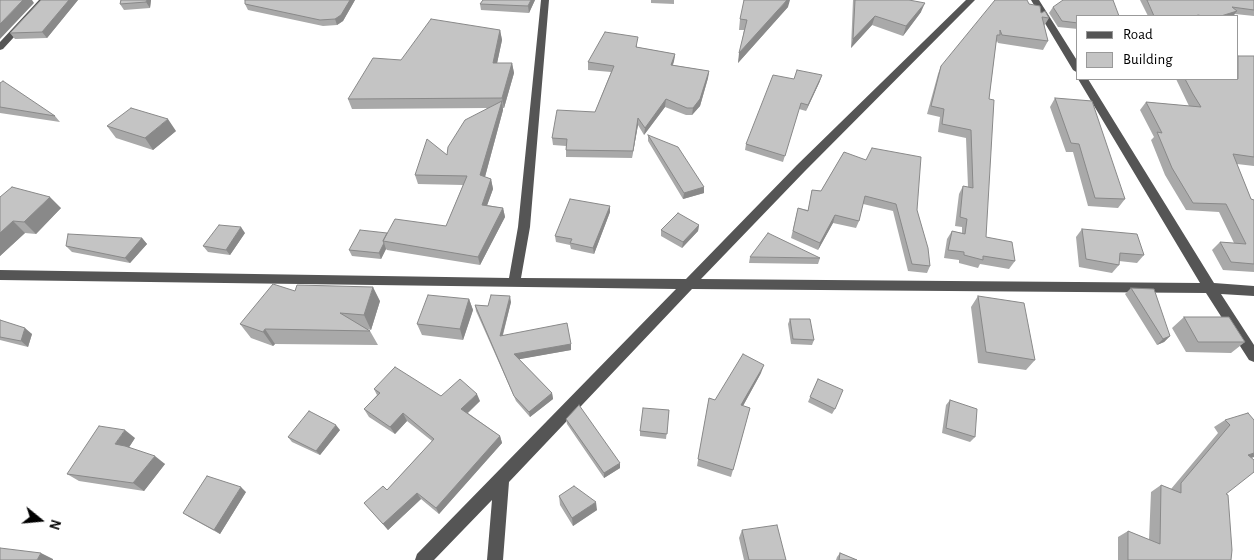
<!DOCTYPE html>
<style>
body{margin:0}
#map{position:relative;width:1254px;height:560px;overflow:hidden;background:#fff;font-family:"Alegreya Sans",sans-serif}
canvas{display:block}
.legend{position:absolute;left:1076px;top:15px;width:162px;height:65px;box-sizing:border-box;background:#fff;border:1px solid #999;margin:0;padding:6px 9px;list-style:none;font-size:15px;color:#000}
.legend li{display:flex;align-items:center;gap:10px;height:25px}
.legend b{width:25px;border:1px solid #999}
.north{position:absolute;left:15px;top:495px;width:50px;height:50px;-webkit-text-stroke:4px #fff;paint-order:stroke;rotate:107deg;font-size:14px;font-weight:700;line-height:20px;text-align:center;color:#000}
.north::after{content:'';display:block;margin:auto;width:18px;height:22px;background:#000;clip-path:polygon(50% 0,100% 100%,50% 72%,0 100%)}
</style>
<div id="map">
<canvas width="1254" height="560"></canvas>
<ul class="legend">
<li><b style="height:6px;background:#555"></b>Road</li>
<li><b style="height:14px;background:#c4c4c4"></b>Building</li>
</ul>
<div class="north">N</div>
</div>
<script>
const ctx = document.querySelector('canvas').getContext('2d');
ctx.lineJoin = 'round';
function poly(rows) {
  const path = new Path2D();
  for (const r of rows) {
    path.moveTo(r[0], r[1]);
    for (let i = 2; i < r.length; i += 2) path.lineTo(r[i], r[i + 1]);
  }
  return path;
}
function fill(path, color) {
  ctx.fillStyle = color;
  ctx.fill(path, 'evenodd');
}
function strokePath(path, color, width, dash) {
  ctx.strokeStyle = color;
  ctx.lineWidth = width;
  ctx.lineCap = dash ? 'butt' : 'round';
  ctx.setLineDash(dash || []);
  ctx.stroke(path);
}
fill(poly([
 [39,0,48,0,3,49,0,50,0,42,39,0],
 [541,0,549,0,530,227,521,278,686,279,797,165,966,0,975,0,805,171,701,279,1200,283,1078,79,1088,79,1214,283,1254,286,1254,296,1221,294,1254,345,1254,362,1249,360,1206,293,692,289,509,482,503,560,487,560,492,500,434,560,415,560,417,554,676,289,0,280,0,270,509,278,518,227,541,0],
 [1031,0,1039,0,1078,62,1078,73,1073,70,1031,0]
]), '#555');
fill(poly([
 [41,0,78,0,47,38,15,39,10,33],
 [121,0,151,0,150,8,124,10,120,4],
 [245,0,355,0,343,21,337,25,323,26,248,10,245,4],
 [483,0,535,0,529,13,481,10,480,4],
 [651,0,674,0,674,4,651,3],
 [853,0,909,0,921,12,903,36,872,25,851,48],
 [1140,0,1254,0,1254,16,1235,14,1233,16,1148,16],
 [1029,4,1049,18,1044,26,1048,41,1043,50,998,43,997,41,996,43,989,99,986,237,1015,261,1009,269,980,264,978,268,959,263,959,260,944,258,947,239,952,231,962,233,962,227,955,226,959,194,963,186,968,187,966,138,938,132,940,117,927,114,938,74,941,66],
 [788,7,738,63,744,30,739,30,740,19],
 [1053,7,1078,16,1078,29,1058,27,1049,13],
 [500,30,502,40,497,63,512,63,514,73,504,108,503,108,503,110,485,177,491,179,493,189,487,205,503,208,505,217,480,265,387,250,386,249,381,259,352,256,349,250,387,233,446,226,463,185,418,184,415,175,447,155,487,108,352,109,348,99,401,60],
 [637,44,637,47,675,54,674,61,673,65,709,71,708,78,700,106,692,115,686,115,665,107,644,135,638,125,632,158,566,157,566,146,553,145,552,138,595,112,611,72,588,70,588,62],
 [1254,56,1254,166,1237,164,1251,199,1254,200,1254,272,1223,270,1212,250,1220,242,1234,243,1219,212,1186,210,1165,175,1151,140,1154,137,1140,110,1146,102,1189,106,1176,79,1238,79],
 [794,79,820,81,806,111,799,109,783,162,745,150,746,144],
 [0,83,55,116,60,122,0,113],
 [1055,98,1125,199,1118,208,1088,206,1073,152,1066,152,1050,107],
 [107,126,176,131,153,150,116,138],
 [648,135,704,187,704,193,683,199,648,141],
 [844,152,917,210,930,266,927,273,908,271,893,211,863,204,859,221,856,228,833,223,818,250,791,238,798,208,808,210,812,190,821,191],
 [0,197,61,208,36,234,25,233,0,256],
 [610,206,610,212,594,254,571,249,570,245,556,242,555,236],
 [699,225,698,231,682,248,661,236,661,230],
 [1082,229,1144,255,1137,263,1119,261,1119,265,1112,273,1079,267,1076,237],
 [245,233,230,255,208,252,203,246],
 [142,238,147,244,130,263,72,252,66,246],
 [750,257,820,258,818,264,749,263],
 [1131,288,1170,336,1164,342,1157,345,1125,294],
 [295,291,380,301,371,330,367,329,370,331,378,345,275,344,273,346,251,338,240,324],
 [978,296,1035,360,1026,370,978,363,971,307],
 [469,299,473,310,463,340,422,335,417,324],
 [511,302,503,335,571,344,571,350,519,359,552,393,553,399,530,417,516,401,476,311,475,305,488,306],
 [1184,317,1245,342,1231,353,1186,352,1172,328],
 [790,319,814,340,812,345,791,344,788,324],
 [0,320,32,334,28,347,0,340],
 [761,373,743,406,750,408,731,477,697,466,709,398,715,400],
 [818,379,835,409,832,414,808,402],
 [374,389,441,396,480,401,468,413,500,436,502,443,439,514,421,499,388,530,364,503,387,490,432,441,407,421,395,434,369,417,364,409,377,395],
 [950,400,975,437,970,442,942,433,946,405],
 [669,410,666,439,640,436,640,431],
 [566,419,620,468,604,478,567,424],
 [1225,420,1254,420,1254,457,1251,458,1226,494,1231,560,1118,560,1118,537,1128,531,1149,540,1151,492,1161,485,1171,489,1218,433,1214,427],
 [340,430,320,455,292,442,288,437],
 [135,438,129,447,165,464,144,491,79,481,67,474],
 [246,492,220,534,189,517,183,513],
 [559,496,597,510,573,526,560,505],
 [742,530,786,560,744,560,739,538],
 [840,553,857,560,836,560,837,557]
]), '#a9a9a9');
fill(poly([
 [23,0,32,0,34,3,0,39,0,24],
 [69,0,78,0,47,38,42,32],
 [147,0,151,0,150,8,146,2],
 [350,0,355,0,343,21,337,25,335,19],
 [531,0,535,0,529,13,528,6],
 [787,0,790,0,788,7,738,63,739,53],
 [925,3,921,12,903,36,906,26],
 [1237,11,1233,16,1221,16],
 [875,16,872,25,851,48,853,39],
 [500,30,502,40,495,73,493,63],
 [675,54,674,61,670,72,671,65],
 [512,63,514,73,504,108,502,98],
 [709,71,708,78,700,106,692,115,693,108],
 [822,75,820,81,806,111,808,105],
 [666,99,665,107,644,135,645,128],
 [502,101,503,110,483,184,480,175],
 [638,118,638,125,632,158,633,151],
 [168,119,176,131,153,150,145,138],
 [491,179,493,189,484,214,482,205],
 [704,187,704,193,683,199,684,193],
 [50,197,61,208,36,234,24,222],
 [610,206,610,212,594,254,593,248],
 [503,208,505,217,480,265,478,257],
 [835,215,833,223,818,250,820,243],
 [13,221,25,233,0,256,0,233],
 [699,225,698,231,682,248,683,242],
 [241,227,245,233,230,255,226,250],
 [142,238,147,244,130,263,125,258],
 [384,243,386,249,381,259,379,253],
 [373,287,380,301,371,330,364,315],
 [510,296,511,302,501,341,500,336],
 [469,299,473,310,463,340,460,329],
 [25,328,32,334,28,347,21,341],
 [265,329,275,344,273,346,263,332],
 [1170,336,1164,342,1157,345,1163,339],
 [571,344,571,350,515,360,514,354],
 [764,365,761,373,739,413,741,405],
 [552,393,553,399,530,417,529,412],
 [477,394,480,401,464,416,461,409],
 [403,413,407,421,395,434,390,427],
 [336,425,340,430,320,455,316,451],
 [125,430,135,438,126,452,115,444],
 [500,436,502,443,439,514,436,508],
 [1254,453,1254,457,1236,462,1248,455],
 [155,456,165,464,144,491,133,483],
 [620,463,620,468,604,478,604,473],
 [241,487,246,492,220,534,214,530],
 [417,493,421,499,388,530,383,524],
 [596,502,597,510,573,526,572,518],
 [41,553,53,559,53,560,37,560]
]), '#898989');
const building = poly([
 [0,0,23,0,0,24,0,0],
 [41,0,69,0,42,32,10,33,41,0],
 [121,0,147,0,146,2,120,4,121,0],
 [245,0,350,0,341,15,335,19,320,20,245,4,245,0],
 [483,0,531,0,528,6,480,4,483,0],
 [744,0,787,0,739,53,747,20,740,19,744,0],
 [855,0,909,0,925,3,906,26,875,16,853,39,855,0],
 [995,0,1027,0,1029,4,1040,6,1041,13,1045,11,1049,18,1042,17,1048,41,1002,35,1000,30,1000,35,997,35,989,99,994,100,986,237,1012,242,1015,261,983,256,983,260,964,255,964,252,948,250,952,231,965,234,967,219,960,217,963,186,973,188,971,130,942,124,944,109,931,106,941,66,995,0],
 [1063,0,1113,0,1119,16,1078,16,1078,23,1062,21,1053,7,1063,0],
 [1147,0,1254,0,1254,10,1232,7,1237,11,1221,16,1202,16,1198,15,1196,16,1154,16,1147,0],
 [431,19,500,30,493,63,512,63,502,98,348,99,373,58,401,60,431,19],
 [605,32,638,37,636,47,675,54,671,65,709,71,700,99,693,108,687,108,666,99,645,128,638,118,633,151,566,150,567,139,552,138,557,110,595,112,614,66,588,62,605,32],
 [1238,56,1254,56,1254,157,1233,154,1251,199,1254,200,1254,264,1231,262,1220,242,1246,244,1226,204,1193,203,1172,168,1157,132,1162,133,1146,102,1201,107,1193,94,1185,79,1238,79,1238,56],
 [797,70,822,75,808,105,801,103,785,156,746,144,773,75,794,79,797,70],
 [3,81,55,116,0,107,0,83,3,81],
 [1055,98,1092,101,1125,199,1095,198,1079,144,1071,143,1055,98],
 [502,101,480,175,491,179,482,205,503,208,478,257,383,241,395,219,446,226,467,176,415,175,427,139,447,155,448,147,465,120,502,101],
 [131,108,168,119,145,138,107,126,131,108],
 [648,135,678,147,704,187,684,193,648,135],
 [872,148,921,157,917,210,928,248,930,266,912,264,896,204,865,196,859,221,835,215,820,243,793,231,798,208,808,211,812,190,821,191,844,152,866,160,872,148],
 [12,187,50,197,24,222,13,221,0,233,0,197,12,187],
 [570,199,610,206,593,248,570,243,572,239,555,236,570,199],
 [678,213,699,225,683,242,661,230,678,213],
 [219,225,241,227,226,250,203,246,219,225],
 [1082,229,1137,234,1144,255,1120,253,1119,265,1086,259,1082,229],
 [360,230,387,233,383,241,384,243,379,253,349,250,360,230],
 [768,233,820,258,750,257,768,233],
 [68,234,142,238,125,258,66,246,68,234],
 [273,284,295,291,297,285,373,287,364,315,340,313,370,331,265,329,263,332,240,324,273,284],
 [1131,288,1154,289,1170,336,1163,339,1131,288],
 [428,295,469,299,460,329,417,324,428,295],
 [491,295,510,296,500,336,567,323,571,344,514,354,552,393,529,412,514,396,475,305,488,306,491,295],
 [978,296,1024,303,1035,360,986,352,978,296],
 [1184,317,1229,317,1245,342,1198,342,1184,317],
 [790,319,810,319,814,340,793,339,790,319],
 [0,320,25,328,21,341,0,337,0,320],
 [743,354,764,365,741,405,750,408,733,470,698,459,709,398,715,400,743,354],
 [395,367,441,396,460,379,477,394,461,409,500,436,436,508,417,493,383,524,364,503,383,486,387,490,434,439,403,413,390,427,364,409,380,393,374,389,395,367],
 [818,379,843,390,835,409,810,397,818,379],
 [950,400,977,409,975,437,946,428,950,400],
 [579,405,620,463,604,473,566,419,579,405],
 [643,408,669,410,667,434,640,431,643,408],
 [309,411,336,425,316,451,288,437,309,411],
 [1248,413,1254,420,1254,453,1248,455,1254,460,1254,472,1226,494,1228,495,1232,550,1231,560,1128,560,1128,531,1160,544,1161,485,1181,493,1181,483,1230,425,1225,420,1248,413],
 [99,426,125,430,115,444,125,446,155,456,133,483,67,474,99,426],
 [207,476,241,487,214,530,183,513,207,476],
 [574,486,596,502,572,518,559,496,574,486],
 [777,525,786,560,749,560,742,530,777,525],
 [0,548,41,553,37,560,0,560,0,548],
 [840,553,857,560,839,560,840,553]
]);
fill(building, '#c4c4c4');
strokePath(building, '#898989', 1);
</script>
